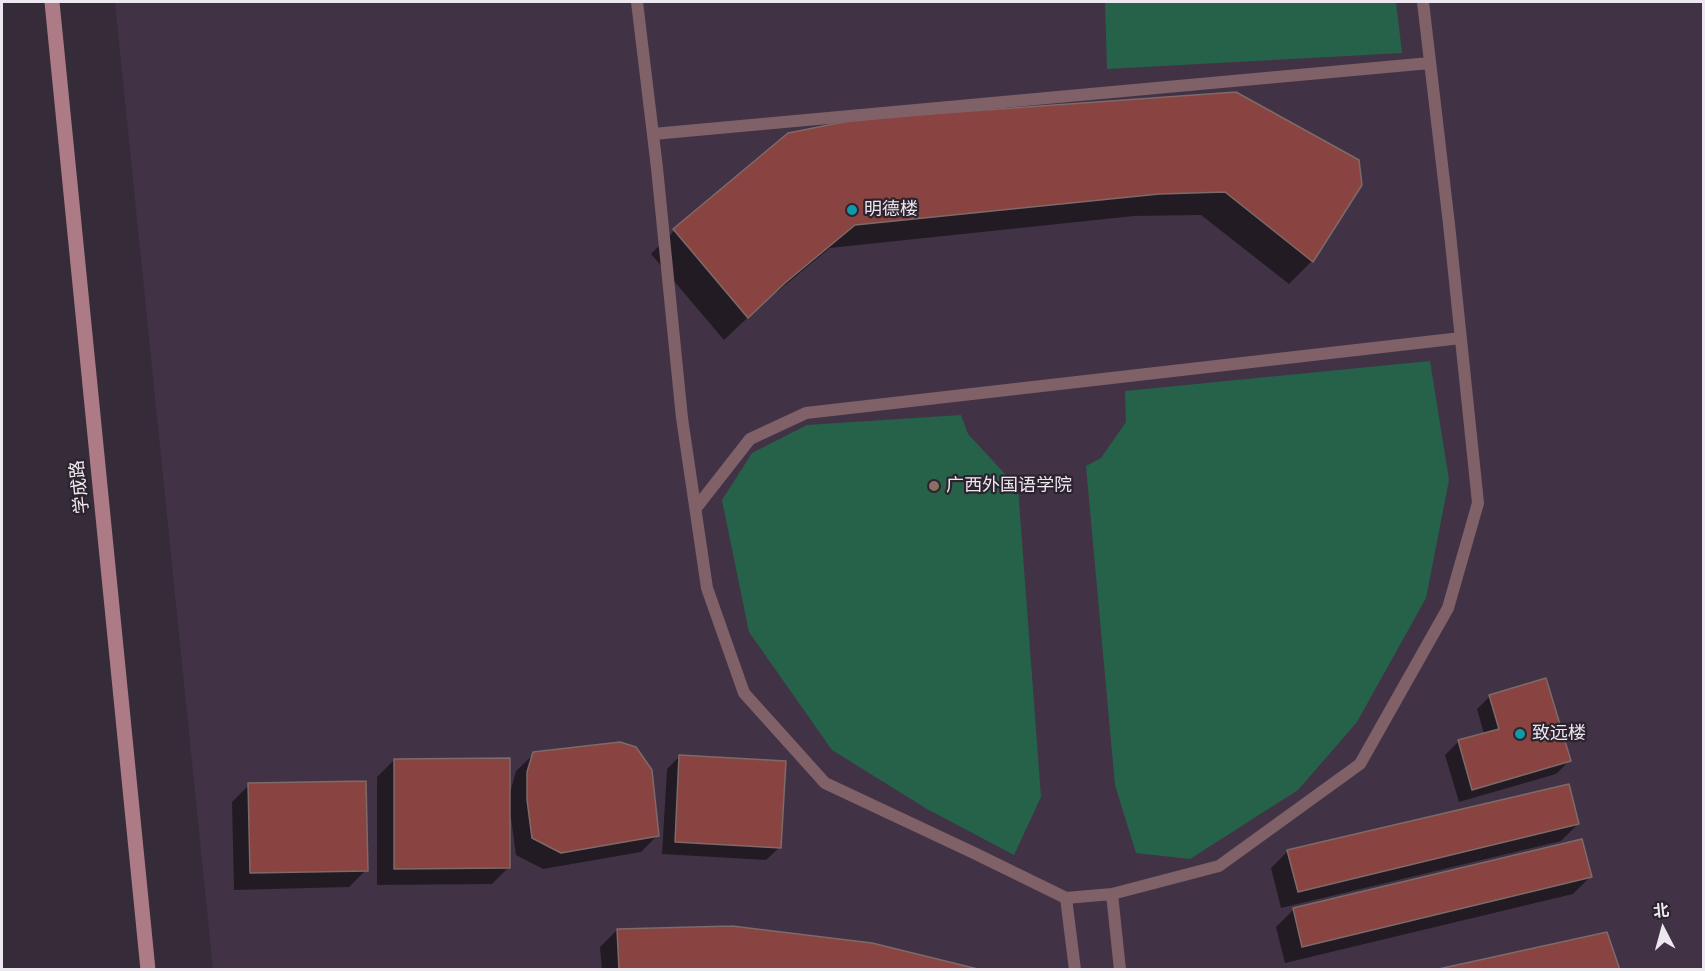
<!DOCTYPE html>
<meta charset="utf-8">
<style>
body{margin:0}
#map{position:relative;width:1705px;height:971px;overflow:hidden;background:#362c39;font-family:Cabin,"Noto Sans SC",sans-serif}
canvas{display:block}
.frame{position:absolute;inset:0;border:3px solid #ede7ef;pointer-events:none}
.north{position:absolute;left:1633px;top:899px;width:60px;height:60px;-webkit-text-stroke:4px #2c232e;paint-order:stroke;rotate:354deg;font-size:16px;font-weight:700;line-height:24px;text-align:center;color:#ede7ef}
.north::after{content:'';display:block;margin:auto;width:21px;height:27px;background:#ede7ef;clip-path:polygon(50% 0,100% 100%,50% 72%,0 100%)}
</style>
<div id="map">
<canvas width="1705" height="971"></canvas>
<div class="frame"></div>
<div class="north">北</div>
</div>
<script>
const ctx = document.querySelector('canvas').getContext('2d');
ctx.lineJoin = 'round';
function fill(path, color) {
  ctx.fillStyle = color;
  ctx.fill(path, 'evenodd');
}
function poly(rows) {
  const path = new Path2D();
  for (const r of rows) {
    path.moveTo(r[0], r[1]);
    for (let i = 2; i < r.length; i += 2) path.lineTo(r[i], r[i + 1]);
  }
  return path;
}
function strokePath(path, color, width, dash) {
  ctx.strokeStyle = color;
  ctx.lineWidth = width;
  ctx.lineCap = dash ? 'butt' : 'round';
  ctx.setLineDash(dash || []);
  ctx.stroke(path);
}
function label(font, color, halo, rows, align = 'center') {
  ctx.font = font + ' Cabin,"Noto Sans SC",sans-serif';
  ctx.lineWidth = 4.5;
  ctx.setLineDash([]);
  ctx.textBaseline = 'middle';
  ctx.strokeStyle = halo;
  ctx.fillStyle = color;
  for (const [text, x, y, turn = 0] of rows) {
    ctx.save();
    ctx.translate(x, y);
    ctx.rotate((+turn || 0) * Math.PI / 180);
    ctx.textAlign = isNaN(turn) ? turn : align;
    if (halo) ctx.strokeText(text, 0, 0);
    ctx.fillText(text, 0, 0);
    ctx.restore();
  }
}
fill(poly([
 [115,2,1703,2,1703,969,213,969]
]), '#413345');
fill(poly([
 [1105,2,1396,2,1402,53,1107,69],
 [1430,361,1449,480,1426,598,1357,722,1298,790,1190,859,1136,853,1115,785,1086,466,1101,458,1126,422,1125,391],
 [961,415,968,434,1018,488,1041,797,1014,855,927,809,832,750,749,632,722,500,752,453,807,425]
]), '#266249');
fill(poly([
 [1235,93,1312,261,1289,284,1201,215,1134,216,830,248,760,306,724,340,651,254,674,231,789,134],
 [1490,696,1569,761,1556,774,1459,802,1445,755,1458,742,1484,734,1477,709],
 [534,754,658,835,641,852,543,869,516,855,511,818,509,818,509,867,492,884,377,885,377,777,394,760,510,793,516,771],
 [680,756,780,847,766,860,662,854,667,769],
 [249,785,366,870,349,887,234,890,232,802],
 [1578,824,1561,841,1281,908,1271,868,1288,851],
 [1581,841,1590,877,1573,894,1285,963,1276,927,1293,910],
 [617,930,975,970,602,970,600,947]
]), '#0007');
const building = poly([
 [1236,92,1359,160,1362,185,1313,262,1225,192,1159,194,855,225,785,283,748,318,673,229,788,133,859,119,1236,92],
 [1546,678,1571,761,1472,790,1458,740,1499,729,1489,695,1546,678],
 [620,742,636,747,652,770,659,836,561,853,532,838,527,800,527,772,533,752,620,742],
 [679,755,786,761,781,848,675,842,679,755],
 [510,758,510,868,394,869,394,759,510,758],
 [366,781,368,871,250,873,248,783,366,781],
 [1569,784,1579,824,1298,892,1287,850,1569,784],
 [1582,839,1592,877,1302,947,1293,908,1582,839],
 [732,926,872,943,982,970,619,970,617,929,732,926],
 [1607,932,1620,970,1434,970,1607,932]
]);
fill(building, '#894441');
strokePath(building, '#7e6a68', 1.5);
strokePath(poly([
 [637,2,657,168,682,418,707,588,744,693,825,783,974,853,1066,898,1112,894,1219,866,1360,764,1448,608,1478,503,1449,224,1423,2],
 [653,134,1430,63],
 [696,508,750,439,806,413,1461,338],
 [1112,894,1120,970],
 [1066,898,1075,970]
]), '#806168', 12);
strokePath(poly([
 [52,2,148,970]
]), '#ad7b86', 15);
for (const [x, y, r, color] of [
 [852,210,6,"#0f9aa8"],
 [934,486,6,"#8d6e63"],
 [1520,734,6,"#0f9aa8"]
]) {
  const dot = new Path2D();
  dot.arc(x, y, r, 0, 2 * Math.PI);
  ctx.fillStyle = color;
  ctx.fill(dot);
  strokePath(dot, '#2c232e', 2);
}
label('18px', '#ede7ef', '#2c232e', [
 ["明德楼",864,210],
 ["广西外国语学院",946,486],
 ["致远楼",1532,734]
], 'left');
label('18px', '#ede7ef', '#2c232e', [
 ["学成路",80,487,-96]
]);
</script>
